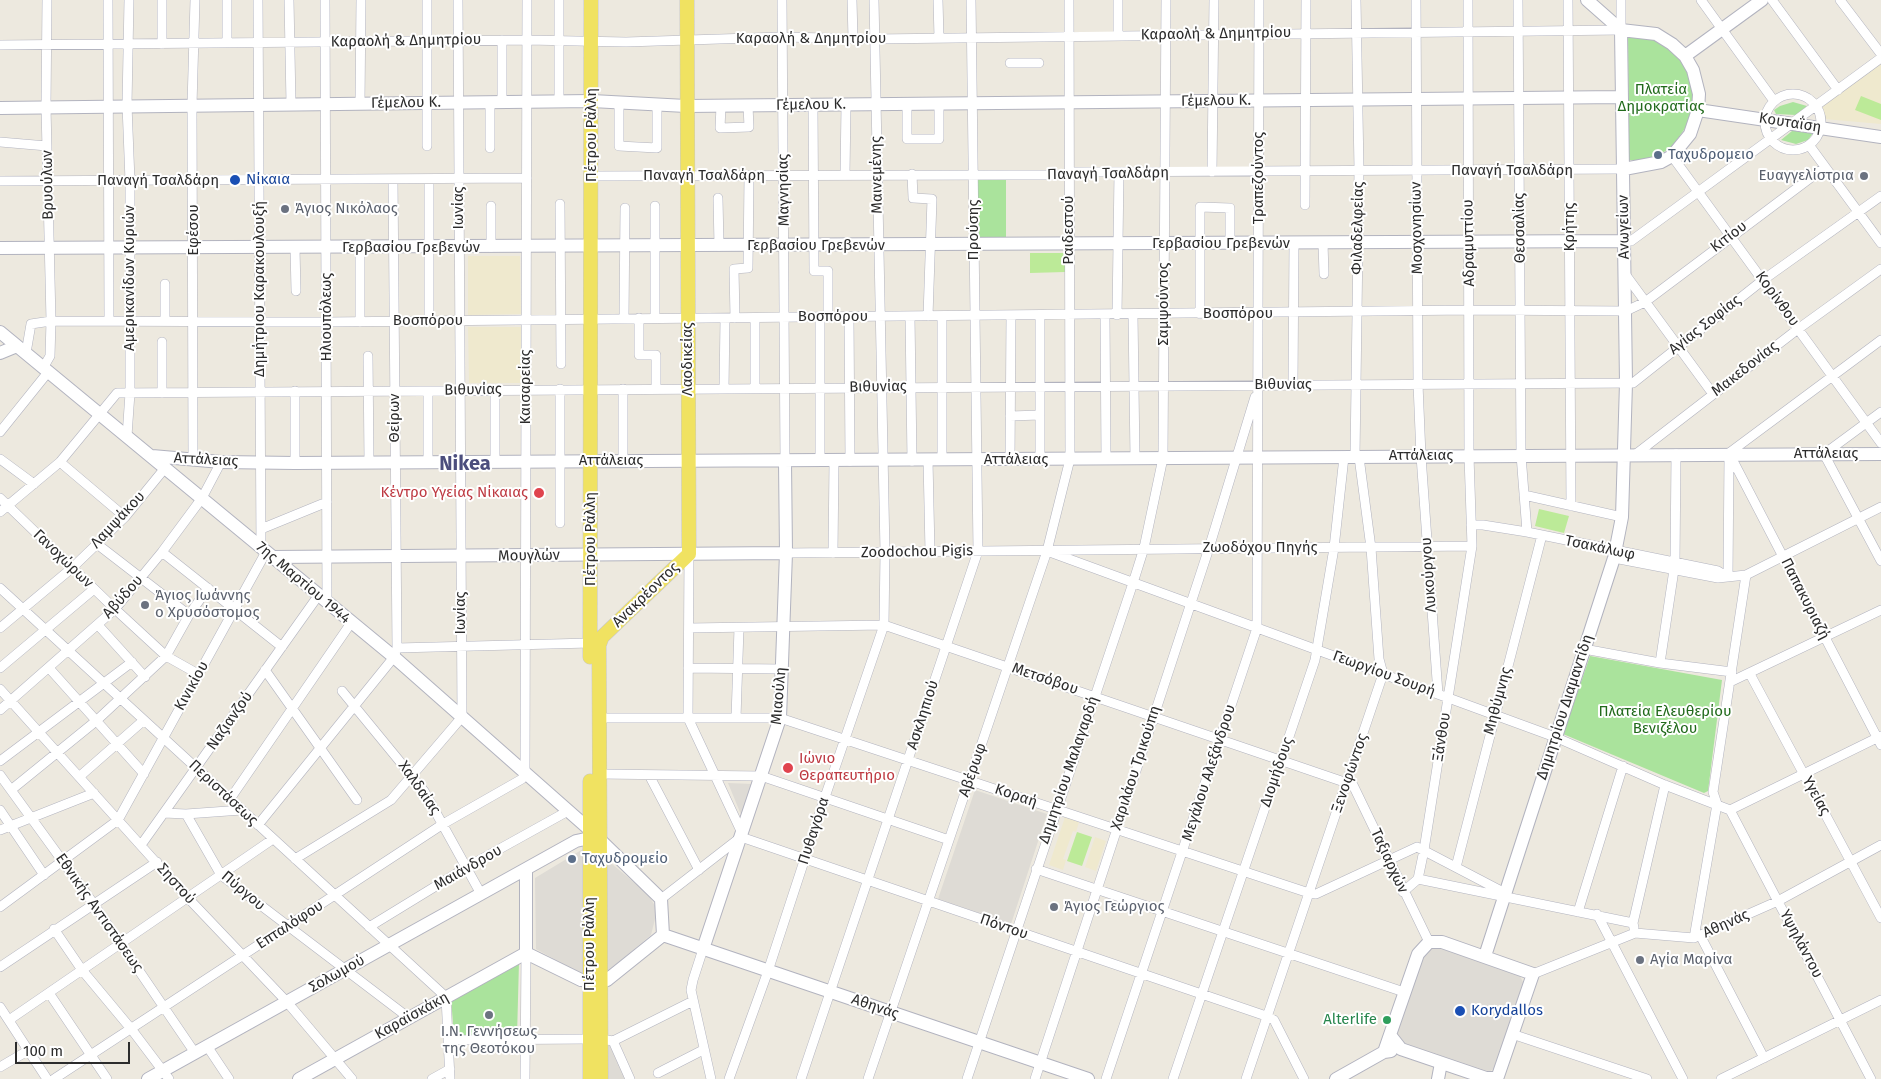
<!DOCTYPE html>
<meta charset="utf-8">
<style>
body{margin:0}
#map{position:relative;width:1881px;height:1079px;overflow:hidden;background:#ede9df;font-family:"Fira Sans",sans-serif}
canvas{display:block}
.scale{position:absolute;left:15px;top:1042px;width:115px;height:22px;box-sizing:border-box;border:2px solid #2c2c2c;border-top:0;padding-left:6px;font-size:15px;line-height:18px;white-space:nowrap;color:#2c2c2c;-webkit-text-stroke:4px #fff;paint-order:stroke}
</style>
<div id="map">
<canvas width="1881" height="1079"></canvas>
<div class="scale">100 m</div>
</div>
<script>
const ctx = document.querySelector('canvas').getContext('2d');
ctx.lineJoin = 'round';
function fill(path, color) {
  ctx.fillStyle = color;
  ctx.fill(path, 'evenodd');
}
function poly(rows) {
  const path = new Path2D();
  for (const r of rows) {
    if (r.length === 3) {
      path.moveTo(r[0] + r[2], r[1]);
      path.arc(r[0], r[1], r[2], 0, 2 * Math.PI);
      continue;
    }
    path.moveTo(r[0], r[1]);
    for (let i = 2; i < r.length; i += 2) path.lineTo(r[i], r[i + 1]);
  }
  return path;
}
function strokePath(path, color, width, dash) {
  ctx.strokeStyle = color;
  ctx.lineWidth = width;
  ctx.lineCap = dash ? 'butt' : 'round';
  ctx.setLineDash(dash || []);
  ctx.stroke(path);
}
function label(font, color, halo, rows, align = 'center') {
  ctx.font = font + ' "Fira Sans",sans-serif';
  ctx.lineWidth = 4;
  ctx.setLineDash([]);
  ctx.textBaseline = 'middle';
  ctx.strokeStyle = halo;
  ctx.fillStyle = color;
  for (const [text, x, y, turn = 0] of rows) {
    ctx.save();
    ctx.translate(x, y);
    ctx.rotate((+turn || 0) * Math.PI / 180);
    ctx.textAlign = isNaN(turn) ? turn : align;
    if (halo) ctx.strokeText(text, 0, 0);
    ctx.fillText(text, 0, 0);
    ctx.restore();
  }
}
fill(poly([
 [1879,62,1881,65,1881,124,1824,119,1821,105],
 [468,256,520,256,521,314,468,315],
 [468,327,521,327,521,383,469,383],
 [1065,817,1079,822,1076,832,1073,831,1063,859,1066,860,1063,870,1049,865],
 [1095,837,1106,841,1096,871,1085,867]
]), '#efe9ce');
fill(poly([
 [1628,36,1649,37,1673,49,1688,71,1694,99,1688,124,1672,147,1649,161,1629,160],
 [1793,102,1807,106,1796,115,1776,114,1774,110,1780,106],
 [1799,130,1813,133,1808,140,1796,144,1781,140,1792,131],
 [976,179,1006,179,1006,242,976,242],
 [1590,656,1722,680,1708,791,1704,793,1563,734],
 [519,962,517,1036,454,1036,451,998]
]), '#aae39c');
fill(poly([
 [1861,96,1881,104,1881,120,1855,110],
 [1030,253,1065,253,1065,272,1030,273],
 [1539,509,1569,516,1564,533,1535,526],
 [1077,832,1092,837,1082,866,1067,861]
]), '#bcea98');
fill(poly([
 [728,783,753,784,742,817],
 [975,790,1047,814,1011,924,938,899],
 [583,849,583,975,536,949,535,878],
 [606,859,648,894,655,906,655,919,651,935,605,974],
 [1438,944,1519,974,1523,982,1524,987,1495,1068,1487,1073,1405,1047,1395,1035,1421,952],
 [606,1046,613,1046,627,1079,605,1079]
]), '#dedbd5');
const street = poly([
 [108,0,109,321],
 [162,0,162,44],
 [258,0,261,548],
 [289,0,291,104],
 [325,0,327,603],
 [782,0,785,462],
 [852,0,853,39],
 [938,0,939,38],
 [1416,0,1418,384,1421,456,1438,694],
 [1518,0,1521,455,1527,532],
 [1568,0,1571,506],
 [1701,0,1774,101],
 [1772,0,1838,90],
 [1840,0,1881,54],
 [1118,36,1118,0],
 [227,43,227,0],
 [0,45,527,40,626,42,782,37,874,39,1621,30,1621,0],
 [1010,63,1039,63],
 [1793,122,28],
 [559,101,559,0],
 [490,102,490,148],
 [502,102,502,40],
 [619,102,619,146,657,148,657,105],
 [360,103,361,0],
 [907,104,907,139,939,139,939,104],
 [813,105,814,271,828,271,828,317],
 [721,106,720,128,749,127,748,106],
 [0,142,47,146],
 [1809,145,1881,243],
 [427,146,427,0],
 [1672,156,1881,443],
 [1212,172,1214,0],
 [912,174,913,198,932,199,928,316],
 [845,175,846,105],
 [592,176,1011,175,1066,175,1069,172,1624,169],
 [429,179,429,321],
 [0,181,527,178],
 [718,198,719,246],
 [560,204,561,364],
 [1305,205,1306,0],
 [491,206,491,247],
 [655,206,655,318],
 [1624,241,1631,241,1881,58],
 [1323,243,1324,274],
 [295,248,296,291],
 [1625,274,1713,394],
 [165,284,165,321],
 [1133,314,1135,459],
 [1200,314,1200,207,1230,208,1230,244],
 [1105,315,1106,459],
 [1117,315,1119,172],
 [910,316,912,461],
 [942,316,942,460],
 [820,317,820,461],
 [849,317,850,461],
 [639,318,639,355,656,355,656,388],
 [735,318,734,269,748,268,749,176],
 [624,319,625,208],
 [360,322,360,248],
 [162,342,162,393],
 [26,353,31,324,51,321,327,322,1470,310,1626,311,1645,302,1825,167],
 [368,356,369,463],
 [43,368,50,356,51,321,46,107,47,0],
 [1293,385,1294,243],
 [560,389,560,523],
 [724,389,725,318],
 [755,389,755,318],
 [428,391,428,462],
 [1881,412,1824,454,1881,561],
 [1010,416,1040,415],
 [0,432,49,371],
 [127,436,130,393,130,181,127,105,129,0],
 [1729,453,1881,745],
 [1729,453,1881,340],
 [1636,454,1798,329,1881,269],
 [1355,457,1359,170,1356,0],
 [0,459,34,484],
 [1040,459,1040,315],
 [193,460,192,105,195,0],
 [928,460,930,552],
 [1010,460,1011,315],
 [623,461,623,389],
 [60,462,125,517],
 [495,462,495,390],
 [295,463,295,391],
 [1524,495,1622,517],
 [0,498,115,609,166,656,198,674],
 [0,512,60,462,117,393,1633,383,1763,280,1881,196],
 [1471,525,1483,525,1527,532,1718,571,1728,577],
 [261,529,327,502],
 [97,544,189,615],
 [1047,551,1555,737,1665,785,1730,810,1881,736],
 [162,552,282,647],
 [786,553,1472,546],
 [833,553,834,461],
 [689,554,688,718,742,833],
 [1614,558,1718,578,1746,575,1881,507],
 [1728,577,1729,456],
 [0,588,446,997,450,1079],
 [98,625,145,677],
 [0,628,72,568,125,517,165,468],
 [689,628,884,625,1353,785,1429,942],
 [397,648,590,643],
 [1584,649,1660,663,1732,672],
 [1660,663,1675,563,1676,454],
 [0,668,94,589],
 [49,668,144,774],
 [688,668,782,669],
 [265,670,357,800],
 [1750,674,1881,918],
 [1730,682,1881,610],
 [0,689,188,898,287,1002,352,1079],
 [342,691,424,791,481,894],
 [0,710,115,609,162,552,202,498,221,462],
 [600,718,780,718,1309,893,1316,894,1417,847,1505,893],
 [736,718,739,628],
 [0,761,132,662],
 [600,774,761,776,949,840],
 [0,775,93,903,195,1053],
 [649,775,699,870],
 [79,777,144,720],
 [11,790,96,721,166,656,189,615,208,588],
 [230,799,351,623],
 [0,810,44,875],
 [1730,810,1871,1079],
 [164,813,186,814,242,810],
 [186,814,221,875,409,1018],
 [258,825,394,657,397,648,393,179],
 [0,830,94,793],
 [141,845,318,596],
 [295,859,391,800,462,717,458,0],
 [1456,867,1542,535],
 [1036,869,1404,992],
 [1418,879,1633,923],
 [1403,892,1418,879,1424,850,1472,546,1469,456,1468,0],
 [661,899,741,837,1266,1016,1274,1020,1304,1079],
 [0,907,118,820,266,552],
 [1578,912,1623,766],
 [1597,914,1683,1079],
 [369,927,467,867,568,811],
 [1634,928,1633,923,1665,785],
 [54,929,82,970,132,1030,169,1079],
 [1700,935,1764,1058],
 [1694,938,1717,804,1713,792,1746,575],
 [703,949,693,980,691,990,711,1079],
 [0,967,157,862],
 [1533,974,1635,933,1694,938,1778,901,1881,845],
 [49,993,107,1079],
 [0,1007,47,1079],
 [9,1020,273,839],
 [1512,1034,1647,1079],
 [601,1039,613,1041,693,1001],
 [448,1040,590,1039],
 [613,1041,630,1079],
 [207,1046,229,1079],
 [0,1067,29,1050],
 [658,1073,703,1050],
 [54,1079,443,824,522,779,525,773,527,0],
 [432,1079,450,1069],
 [525,1079,526,953],
 [729,1079,768,971,825,797,884,625,885,552,874,0],
 [801,1079,978,551,971,0],
 [868,1079,1047,551,1070,459,1069,0],
 [967,1079,1133,583,1144,548,1163,458,1166,0],
 [1035,1079,1209,548,1255,397],
 [1106,1079,1257,628,1259,0],
 [1173,1079,1315,660,1334,548,1344,457],
 [1246,1079,1383,674,1379,659,1371,548,1359,457],
 [1721,1079,1881,1000]
]);
const secondary = poly([
 [1587,0,1621,30],
 [1621,30,1656,34,1672,44,1685,56,1693,70,1699,94,1698,110,1690,134,1672,156,1661,162,1624,169],
 [1685,56,1762,0],
 [0,108,592,101,686,106,1622,97],
 [1698,110,1881,137],
 [0,248,1624,241],
 [0,332,394,657,590,830,661,899,663,935],
 [0,353,17,346],
 [152,456,221,462,295,463,1881,454],
 [273,557,786,553],
 [663,935,1088,1079],
 [703,949,780,718,786,553,785,462],
 [526,953,581,980,601,982,607,980,663,935],
 [526,953,526,870],
 [1485,956,1614,558,1622,517,1626,383,1621,30],
 [1384,1052,1418,954,1429,942,1442,942,1533,974,1498,1076,1494,1078,1486,1078,1401,1049,1390,1035],
 [148,1079,576,841,590,838,600,840],
 [299,1079,526,953],
 [1336,1079,1384,1052,1391,1051],
 [1438,1079,1441,1063]
]);
const primary = poly([
 [590,657,591,0],
 [590,1079,590,781],
 [601,1079,599,645,602,637,689,554,687,0]
]);
strokePath(street, '#b2b3bf', 10);
strokePath(secondary, '#b2b3bf', 14);
strokePath(primary, '#c8c8c8', 15);
strokePath(street, '#fff', 9);
strokePath(secondary, '#fff', 12);
strokePath(primary, '#f0e261', 14);
for (const [x, y, r, color] of [
 [1658,155,5,"#5c6f8a"],
 [1864,176,5,"#6b7280"],
 [235,180,6,"#1a4fb4"],
 [285,209,5,"#6b7280"],
 [539,493,6,"#e0444e"],
 [145,605,5,"#6b7280"],
 [788,768,6,"#e0444e"],
 [572,859,5,"#5c6f8a"],
 [1054,907,5,"#6b7280"],
 [1640,960,5,"#6b7280"],
 [1460,1011,6,"#1a4fb4"],
 [489,1015,5,"#6b7280"],
 [1387,1020,5,"#2e9e5b"]
]) {
  const dot = new Path2D();
  dot.arc(x, y, r, 0, 2 * Math.PI);
  ctx.fillStyle = color;
  ctx.fill(dot);
  strokePath(dot, '#fff', 2);
}
label('15px', '#2c2c2c', '#fff', [
 ["Καραολή & Δημητρίου",1216,34,-1],
 ["Καραολή & Δημητρίου",811,39],
 ["Καραολή & Δημητρίου",406,41,-1],
 ["Γέμελου Κ.",1216,101,-1],
 ["Γέμελου Κ.",406,103,-1],
 ["Γέμελου Κ.",811,105,-1],
 ["Κουταΐση",1790,123,9],
 ["Πέτρου Ράλλη",592,135,-90],
 ["Παναγή Τσαλδάρη",1512,171],
 ["Παναγή Τσαλδάρη",1108,174,-1],
 ["Μαινεμένης",877,175,-91],
 ["Παναγή Τσαλδάρη",704,176],
 ["Τραπεζούντος",1259,178,-90],
 ["Παναγή Τσαλδάρη",158,181],
 ["Βρυούλων",48,185,-91],
 ["Μαγνησίας",784,190,-91],
 ["Ιωνίας",459,208,-90],
 ["Κρήτης",1570,227,-90],
 ["Ανωγείων",1624,227,-91],
 ["Φιλαδελφείας",1358,228,-89],
 ["Μοσχονησίων",1417,228,-91],
 ["Θεσσαλίας",1520,228,-91],
 ["Εφέσου",194,230,-90],
 ["Προύσης",974,230,-90],
 ["Ραιδεστού",1069,230,-90],
 ["Κιτίου",1729,237,-37],
 ["Αδραμυττίου",1469,243,-91],
 ["Γερβασίου Γρεβενών",1221,244],
 ["Γερβασίου Γρεβενών",816,246],
 ["Γερβασίου Γρεβενών",411,248],
 ["Αμερικανίδων Κυριών",130,278,-90],
 ["Δημήτριου Καρακουλουξή",260,289,-90],
 ["Κορίνθου",1777,299,54],
 ["Σαμψούντος",1164,304,-90],
 ["Βοσπόρου",1238,314],
 ["Ηλιουπόλεως",327,317,-90],
 ["Βοσπόρου",833,317],
 ["Βοσπόρου",428,321],
 ["Αγίας Σοφίας",1705,325,-38],
 ["Λαοδικείας",688,359,-90],
 ["Μακεδονίας",1745,369,-38],
 ["Βιθυνίας",1283,385],
 ["Καισαρείας",526,387,-90],
 ["Βιθυνίας",878,387,-1],
 ["Βιθυνίας",473,390,-1],
 ["Θείρων",395,418,-90],
 ["Αττάλειας",1826,454],
 ["Αττάλειας",1421,456],
 ["Αττάλειας",206,460,3],
 ["Αττάλειας",1016,460],
 ["Αττάλειας",611,461],
 ["Λαμψάκου",118,520,-47],
 ["Πέτρου Ράλλη",591,539,-90],
 ["Ζωοδόχου Πηγής",1260,548],
 ["Τσακάλωφ",1600,548,12],
 ["Zoodochou Pigis",917,552,-1],
 ["Μουγλών",529,556,-1],
 ["Γανοχώρων",63,559,44],
 ["Λυκούργου",1429,575,-94],
 ["7ης Μαρτίου 1944",303,583,40],
 ["Ανακρέοντος",646,595,-44],
 ["Αβύδου",123,597,-48],
 ["Παπακυριαζή",1805,599,63],
 ["Ιωνίας",461,613,-90],
 ["Γεωργίου Σουρή",1384,674,20],
 ["Μετσόβου",1045,679,19],
 ["Κινικίου",192,686,-61],
 ["Μιαούλη",779,696,-85],
 ["Μηθύμνης",1498,701,-75],
 ["Δημητρίου Διαμαντίδη",1565,707,-72],
 ["Ασκληπιού",923,715,-72],
 ["Ναζιανζού",230,721,-55],
 ["Ξάνθου",1442,737,-81],
 ["Χαριλάου Τρικούπη",1136,768,-72],
 ["Αβέρωφ",973,770,-71],
 ["Δημητρίου Μαλαγαρδή",1069,770,-71],
 ["Διομήδους",1277,772,-71],
 ["Μεγάλου Αλεξάνδρου",1209,773,-72],
 ["Ξενοφώντος",1350,773,-71],
 ["Χαλδαίας",419,788,55],
 ["Περιστάσεως",223,793,43],
 ["Κοραή",1016,796,19],
 ["Υγείας",1816,796,61],
 ["Πυθαγόρα",814,831,-72],
 ["Ταξιαρχών",1389,861,65],
 ["Μαιάνδρου",468,868,-30],
 ["Σηστού",176,884,48],
 ["Πύργου",243,891,40],
 ["Εθνικής Αντιστάσεως",99,913,55],
 ["Αθηνάς",1726,924,-24],
 ["Επταλόφου",290,925,-33],
 ["Πόντου",1004,927,19],
 ["Πέτρου Ράλλη",590,944,-90],
 ["Υψηλάντου",1801,944,62],
 ["Σολωμού",337,974,-29],
 ["Αθηνάς",875,1007,19],
 ["Καραϊσκάκη",412,1016,-29]
]);
label('15px', '#216a1b', '#fff', [
 ["Πλατεία",1661,90],
 ["Δημοκρατίας",1661,107],
 ["Πλατεία Ελευθερίου",1665,712],
 ["Βενιζέλου",1665,729]
]);
label('15px', '#4e5e75', '#fff', [
 ["Ταχυδρομειο",1668,155],
 ["Ταχυδρομείο",582,859]
], 'left');
label('15px', '#5b616d', '#fff', [
 ["Ευαγγελίστρια",1854,176,"right"],
 ["Άγιος Νικόλαος",295,209],
 ["Άγιος Ιωάννης",155,596],
 ["ο Χρυσόστομος",155,613],
 ["Άγιος Γεώργιος",1064,907],
 ["Αγία Μαρίνα",1650,960],
 ["Ι.Ν. Γεννήσεως",489,1032,"center"],
 ["της Θεοτόκου",489,1049,"center"]
], 'left');
label('15px', '#164399', '#fff', [
 ["Νίκαια",246,180],
 ["Korydallos",1471,1011]
], 'left');
label('15px', '#be3a42', '#fff', [
 ["Κέντρο Υγείας Νίκαιας",528,493],
 ["Ιώνιο",799,759,"left"],
 ["Θεραπευτήριο",799,776,"left"]
], 'right');
label('15px', '#27864d', '#fff', [
 ["Alterlife",1377,1020]
], 'right');
label('bold 20px', '#4c4e7d', '#fff', [
 ["Nikea",465,464]
]);
</script>
